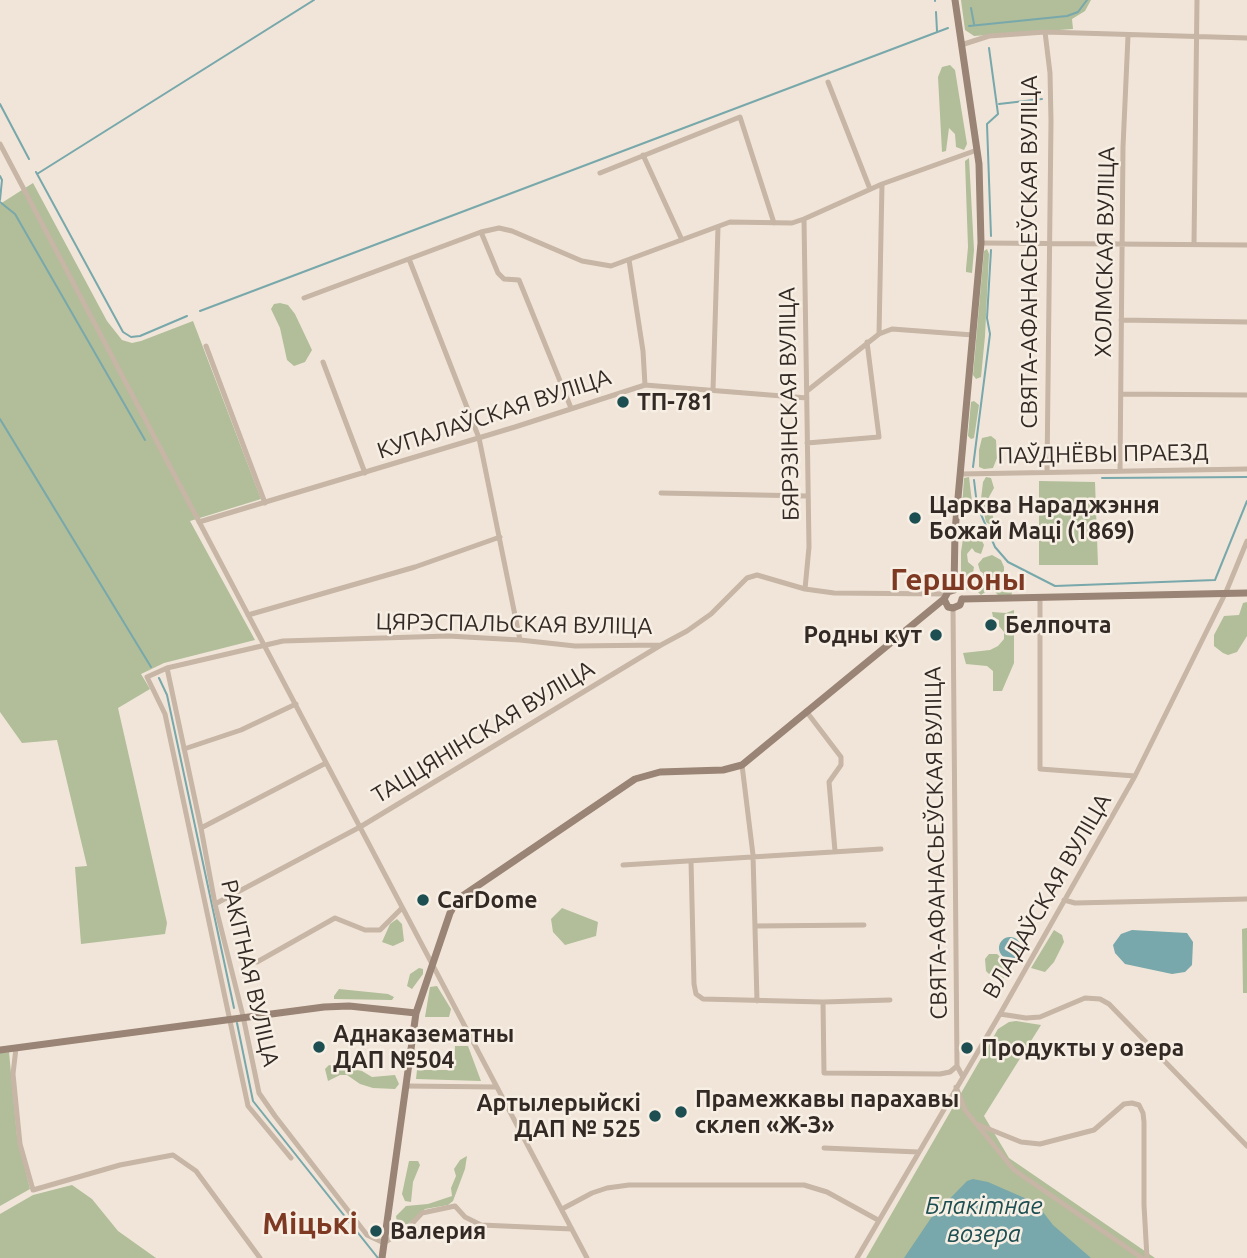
<!DOCTYPE html>
<meta charset="utf-8">
<style>
body{margin:0}
canvas{display:block;background:#f0e5d8}
</style>
<canvas width="1247" height="1258"></canvas>
<script>
const ctx = document.querySelector('canvas').getContext('2d');
ctx.lineJoin = 'round';
function fill(path, color) {
  ctx.fillStyle = color;
  ctx.fill(path, 'evenodd');
}
function poly(rows) {
  const path = new Path2D();
  for (const r of rows) {
    if (r.length === 3) {
      path.moveTo(r[0] + r[2], r[1]);
      path.arc(r[0], r[1], r[2], 0, 2 * Math.PI);
      continue;
    }
    path.moveTo(r[0], r[1]);
    for (let i = 2; i < r.length; i += 2) path.lineTo(r[i], r[i + 1]);
  }
  return path;
}
function strokePath(path, color, width, dash) {
  ctx.strokeStyle = color;
  ctx.lineWidth = width;
  ctx.lineCap = dash ? 'butt' : 'round';
  ctx.setLineDash(dash || []);
  ctx.stroke(path);
}
function label(font, color, halo, rows, align = 'center') {
  ctx.font = font + ' Ubuntu,sans-serif';
  ctx.lineWidth = 5;
  ctx.setLineDash([]);
  ctx.textBaseline = 'middle';
  ctx.strokeStyle = halo;
  ctx.fillStyle = color;
  for (const [text, x, y, turn = 0] of rows) {
    ctx.save();
    ctx.translate(x, y);
    ctx.rotate((+turn || 0) * Math.PI / 180);
    ctx.textAlign = isNaN(turn) ? turn : align;
    if (halo) ctx.strokeText(text, 0, 0);
    ctx.fillText(text, 0, 0);
    ctx.restore();
  }
}
fill(poly([
 [961,0,1091,0,1085,11,1072,19,1073,29,974,36,965,30],
 [950,65,955,70,967,144,964,150,956,147,955,134,949,128,946,151,942,152,938,77,942,67],
 [969,158,974,250,972,273,966,272,966,269,968,247,965,161],
 [33,183,107,321,122,340,132,343,141,341,193,321,261,499,190,521,255,640,164,663,141,674,150,689,118,708,167,923,165,934,81,944,75,867,87,866,57,740,22,743,0,712,0,204],
 [987,249,989,254,985,336,981,377,976,379,973,375,984,251],
 [280,303,288,305,295,314,312,350,305,362,294,366,287,360,280,328,271,309,274,304],
 [974,401,979,405,974,438,971,439,968,436,971,402],
 [991,436,996,440,997,458,993,468,984,469,979,467,979,450,982,438],
 [969,477,973,510,965,513,962,507,964,478],
 [986,477,991,478,994,488,989,497,994,521,990,525,986,522,981,499,983,482],
 [1039,481,1095,482,1098,565,1039,565],
 [974,535,980,537,984,545,981,554,975,552,972,548,967,554,968,562,974,567,970,590,964,589,961,583,961,552,963,539],
 [992,555,1001,560,1004,567,1004,581,1012,592,1011,597,1001,598,991,588,981,595,978,592,984,582,983,573,980,571,978,564,983,558],
 [1247,602,1247,636,1237,652,1228,655,1223,653,1214,646,1214,635,1224,616,1239,615,1243,603],
 [1014,610,1014,663,1002,691,993,691,993,671,987,666,966,664,963,653,990,650,998,646,1004,639,1004,632,999,626,999,620,993,617,992,612,1006,613],
 [562,908,598,922,596,936,565,945,553,932,551,919],
 [397,919,402,924,404,941,393,946,382,942,390,924],
 [1247,928,1247,993,1243,993,1242,929],
 [1054,930,1062,935,1064,942,1054,962,1045,972,1031,968],
 [989,954,997,954,1011,967,1003,979,994,979,986,971,985,959],
 [419,968,423,969,423,974,412,989,407,986,410,974],
 [437,986,451,1009,449,1017,425,1017,430,987],
 [339,989,388,994,394,997,392,1000,334,999,334,996],
 [1016,1021,1041,1025,984,1116,1009,1158,1155,1258,866,1258,998,1029,1009,1022],
 [455,1046,468,1046,481,1081,416,1079,417,1070,454,1070],
 [9,1052,17,1136,30,1189,0,1206,0,1053],
 [329,1065,362,1071,372,1077,395,1075,399,1084,395,1089,373,1088,360,1084,347,1075,340,1075,328,1081,325,1069],
 [467,1156,465,1169,453,1201,448,1205,425,1209,408,1224,402,1226,397,1222,396,1216,406,1206,428,1204,452,1196,451,1188,456,1176,454,1169,460,1160],
 [409,1161,418,1161,420,1165,413,1182,411,1202,405,1201,402,1194],
 [72,1185,92,1199,118,1231,156,1258,0,1258,0,1214,33,1195]
]), '#b1be99');
fill(poly([
 [1132,930,1187,933,1193,942,1192,965,1185,972,1172,974,1125,964,1115,953,1113,945,1121,934],
 [1010,948,11],
 [973,1179,988,1182,1036,1203,1053,1225,1091,1258,904,1258,931,1218,967,1181]
]), '#78a8ab');
strokePath(poly([
 [935,0,935,1],
 [971,8,974,24],
 [936,12,937,31],
 [969,26,1067,16,1078,12,1087,0],
 [989,48,998,114,987,124,991,236],
 [0,104,29,159],
 [999,104,1042,99],
 [36,172,123,332,131,337,140,336,187,316],
 [37,174,314,0],
 [0,176,2,180,0,200],
 [0,202,15,214,145,440],
 [200,311,948,28],
 [0,419,151,667],
 [973,467,990,334,987,318,991,250],
 [1102,478,1247,477],
 [974,480,977,505,995,547,1008,562,1055,586,1215,580,1247,501],
 [159,678,167,695,234,1008],
 [237,1023,253,1101,378,1258]
]), '#78a8ab', 2);
strokePath(poly([
 [1045,32,1050,73,1051,121,1047,472],
 [961,45,989,36,1045,32,1247,38],
 [828,82,870,189],
 [0,144,587,1258],
 [643,155,682,240],
 [600,173,740,117,774,223],
 [804,219,809,547,805,589],
 [481,232,498,273,504,279,519,280,571,408],
 [981,243,1247,245],
 [1194,244,1197,0],
 [409,259,479,438,520,640],
 [629,260,643,351,645,385],
 [304,298,481,232,499,228,512,231,582,261,611,266,730,222,792,223,804,219,882,184,977,150],
 [1121,320,1247,322],
 [879,334,882,184],
 [206,346,265,503],
 [323,362,365,473],
 [713,390,718,227],
 [807,391,879,334,892,329,973,335],
 [1121,394,1247,395],
 [807,443,879,437,867,342],
 [1120,470,1123,147,1128,36],
 [960,474,1247,469],
 [661,493,807,496],
 [199,522,515,427,645,385,807,398],
 [1040,598,1040,769,1135,776],
 [953,608,957,1066,963,1077],
 [248,615,415,567,500,537],
 [167,668,201,828,215,904,243,1016,259,1093,275,1116,367,1235,384,1243,408,1228,422,1213,455,1206,465,1217,481,1225,572,1229],
 [806,711,841,757,841,765,829,782,835,851],
 [184,749,241,730,296,704],
 [742,765,753,855,757,1001],
 [201,828,326,763],
 [691,861,694,984,696,994,703,999,823,1002,890,1000],
 [623,865,881,849],
 [1064,900,1075,903,1247,899],
 [215,904,360,827,661,645,687,631,711,614,747,578,757,575,805,589,834,593,946,594],
 [755,926,864,925],
 [257,962,335,918,365,930,380,930,402,908],
 [823,1002,824,1073,940,1074,950,1072,957,1066],
 [1000,1014,1026,1018,1040,1017,1085,998,1100,999,1109,1004,1247,1146],
 [16,1048,13,1074,20,1144,33,1190,120,1165,173,1155,196,1171,260,1258],
 [406,1086,496,1087],
 [956,1087,965,1110,1014,1170,1142,1258],
 [979,1125,1021,1142,1040,1144,1094,1130,1124,1104,1132,1103,1139,1105,1143,1113,1144,1122,1144,1205,1147,1258],
 [824,1148,918,1152],
 [291,1158,248,1106,165,714,147,677,167,668,283,641,448,636,520,640,575,646,661,645],
 [562,1209,592,1193,607,1188,629,1185,804,1185,827,1192,878,1220],
 [857,1258,1000,1014,1135,776,1226,592,1247,541]
]), '#c7b5a5', 5);
strokePath(poly([
 [954,590,955,531,981,243,979,164,955,0],
 [944,599,948,607,953,608,960,605,962,599],
 [962,599,1247,593],
 [0,1050,324,1007,349,1006,416,1013],
 [382,1258,416,1013,450,913,458,899,635,779,660,772,723,770,742,765,944,599,948,592,954,590]
]), '#9a8476', 7);
for (const [x, y, r, color] of [
 [623,402,7,"#1d4e52"],
 [915,518,7,"#1d4e52"],
 [991,625,7,"#1d4e52"],
 [936,635,7,"#1d4e52"],
 [423,900,7,"#1d4e52"],
 [319,1047,7,"#1d4e52"],
 [967,1048,7,"#1d4e52"],
 [681,1112,7,"#1d4e52"],
 [655,1116,7,"#1d4e52"],
 [376,1231,7,"#1d4e52"]
]) {
  const dot = new Path2D();
  dot.arc(x, y, r, 0, 2 * Math.PI);
  ctx.fillStyle = color;
  ctx.fill(dot);
  strokePath(dot, '#f8efe4', 2.5);
}
label('23px', '#332a26', '#f8efe4', [
 ["СВЯТА-АФАНАСЬЕЎСКАЯ ВУЛІЦА",1029,252,-90],
 ["ХОЛМСКАЯ ВУЛІЦА",1105,252,-89],
 ["БЯРЭЗІНСКАЯ ВУЛІЦА",789,404,-91],
 ["КУПАЛАЎСКАЯ ВУЛІЦА",494,414,-18],
 ["ПАЎДНЁВЫ ПРАЕЗД",1103,454,-1],
 ["ЦЯРЭСПАЛЬСКАЯ ВУЛІЦА",514,624,1],
 ["ТАЦЦЯНІНСКАЯ ВУЛІЦА",483,732,-31],
 ["СВЯТА-АФАНАСЬЕЎСКАЯ ВУЛІЦА",936,843,-91],
 ["ВЛАДАЎСКАЯ ВУЛІЦА",1047,896,-60],
 ["РАКІТНАЯ ВУЛІЦА",250,973,77]
]);
label('bold 23px', '#332a26', '#f8efe4', [
 ["ТП-781",637,402],
 ["Царква Нараджэння",929,505],
 ["Божай Маці (1869)",929,531],
 ["Белпочта",1005,625],
 ["Родны кут",922,635,"right"],
 ["CarDome",437,900],
 ["Аднаказематны",333,1034],
 ["ДАП №504",333,1060],
 ["Продукты у озера",981,1048],
 ["Прамежкавы парахавы",695,1099],
 ["склеп «Ж-З»",695,1125],
 ["Артылерыйскі",641,1103,"right"],
 ["ДАП № 525",641,1129,"right"],
 ["Валерия",390,1231]
], 'left');
label('italic 24px', '#1d4e52', '#f8efe4', [
 ["Блакітнае",984,1206],
 ["возера",984,1234]
]);
label('bold 30px', '#7e3922', '#f8efe4', [
 ["Гершоны",958,580],
 ["Міцькі",310,1224]
]);
</script>
